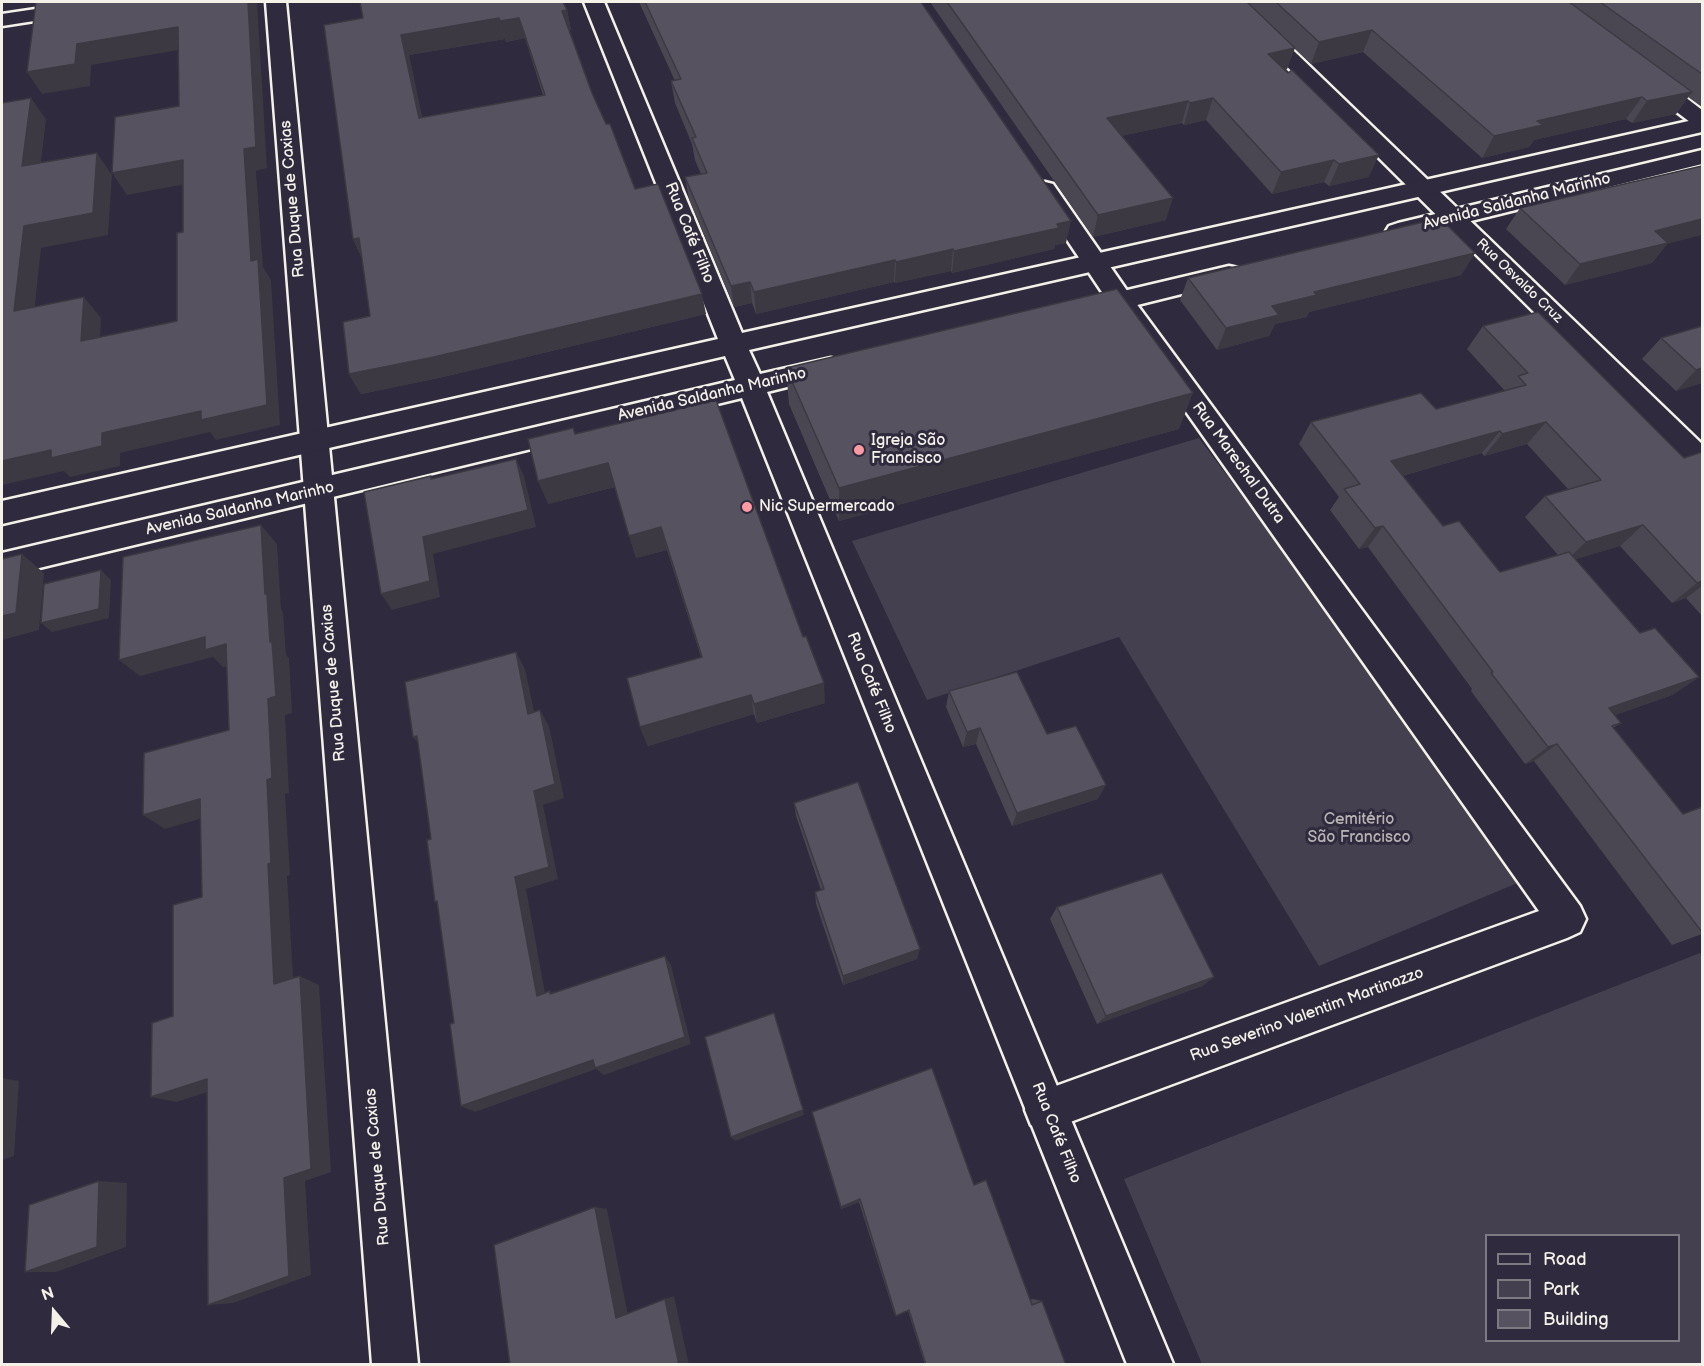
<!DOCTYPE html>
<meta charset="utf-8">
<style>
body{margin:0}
#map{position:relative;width:1704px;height:1366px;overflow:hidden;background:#2f2a3d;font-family:"Balsamiq Sans",sans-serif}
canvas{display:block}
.frame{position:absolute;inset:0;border:3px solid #f4f1e8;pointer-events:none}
.legend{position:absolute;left:1485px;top:1234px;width:195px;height:108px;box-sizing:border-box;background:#2f2a3d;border:2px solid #7e7a81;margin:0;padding:8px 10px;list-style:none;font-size:18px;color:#f4f1e8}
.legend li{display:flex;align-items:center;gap:12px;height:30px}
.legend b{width:30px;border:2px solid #7e7a81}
.north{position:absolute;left:24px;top:1282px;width:60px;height:60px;-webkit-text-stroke:4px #2f2a3d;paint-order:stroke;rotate:341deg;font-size:16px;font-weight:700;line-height:24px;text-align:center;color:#f4f1e8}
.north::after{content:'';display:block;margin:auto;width:21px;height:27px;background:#f4f1e8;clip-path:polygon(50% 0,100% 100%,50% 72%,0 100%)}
</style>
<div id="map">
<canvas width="1704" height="1366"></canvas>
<div class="frame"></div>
<ul class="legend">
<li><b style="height:8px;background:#2f2a3d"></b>Road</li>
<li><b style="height:16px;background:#454050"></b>Park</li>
<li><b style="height:16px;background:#56525f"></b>Building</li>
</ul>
<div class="north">N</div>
</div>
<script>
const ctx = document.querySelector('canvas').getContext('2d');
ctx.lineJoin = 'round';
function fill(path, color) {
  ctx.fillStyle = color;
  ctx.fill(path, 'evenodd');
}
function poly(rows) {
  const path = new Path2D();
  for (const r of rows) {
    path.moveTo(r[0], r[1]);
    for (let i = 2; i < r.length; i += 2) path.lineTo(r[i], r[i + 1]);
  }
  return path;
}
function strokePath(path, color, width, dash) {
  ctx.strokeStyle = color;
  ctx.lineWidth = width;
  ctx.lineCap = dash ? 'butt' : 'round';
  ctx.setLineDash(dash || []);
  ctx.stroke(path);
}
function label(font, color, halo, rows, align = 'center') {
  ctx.font = font + ' "Balsamiq Sans",sans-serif';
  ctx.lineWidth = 6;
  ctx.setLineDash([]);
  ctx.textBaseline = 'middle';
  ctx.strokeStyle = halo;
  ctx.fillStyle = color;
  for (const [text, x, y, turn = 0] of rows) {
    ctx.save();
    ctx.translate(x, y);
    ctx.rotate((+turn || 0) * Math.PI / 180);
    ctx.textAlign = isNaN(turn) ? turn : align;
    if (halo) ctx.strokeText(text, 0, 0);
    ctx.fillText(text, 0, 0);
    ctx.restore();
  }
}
fill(poly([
 [1199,438,1527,879,1319,966,1119,637,927,700,852,541],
 [1700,953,1702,956,1702,1364,1202,1364,1124,1179],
 [1486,1236,1678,1236,1678,1340,1486,1340]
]), '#454050');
const minor = poly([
 [266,2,286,2,418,1364,372,1364,266,2],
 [1222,2,1243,2,1702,444,1702,472,1692,469,1222,2],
 [1646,72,1654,73,1702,110,1702,126,1694,125,1638,83,1635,78,1638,73,1646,72],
 [1045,182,1053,184,1130,295,1580,906,1586,919,1580,932,1567,938,1046,1131,1031,1125,1025,1110,1031,1095,1539,911,1112,307,1033,189,1037,184,1045,182]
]);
const tertiary = poly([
 [83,2,128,2,125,6,118,8,2,26,2,14,83,2],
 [584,2,604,2,742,333,1702,118,1702,132,749,350,760,374,831,358,840,360,844,367,840,374,767,392,1173,1364,1127,1364,742,398,2,577,2,553,735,380,725,356,2,524,2,501,718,339,584,2],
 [1702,150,1702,164,1398,239,1389,236,1386,231,1389,226,1398,223,1702,150],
 [1229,266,1238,268,1242,274,1238,280,1081,319,1072,316,1068,310,1072,304,1081,301,1229,266]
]);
strokePath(minor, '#f4f1e8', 5);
strokePath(tertiary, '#f4f1e8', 5);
fill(minor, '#2f2a3d');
fill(tertiary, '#2f2a3d');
fill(poly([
 [639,2,921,2,1066,243,1055,245,1054,249,952,273,951,271,895,283,894,282,756,314,752,303,734,307,689,199,685,177,701,174,695,160,692,144,675,103,671,81,675,81],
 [930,2,1702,2,1702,107,1688,97,1676,114,1632,123,1626,119,1534,140,1529,147,1482,158,1363,52,1311,64,1294,48,1287,69,1284,70,1369,177,1329,186,1324,182,1272,194,1206,120,1184,125,1182,123,1121,136,1166,220,1093,237],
 [567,10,571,30,569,31,592,93,635,189,706,314,443,377,361,394,349,374,370,316,362,258,353,239,324,25],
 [525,38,543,95,422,118,409,55,505,39,506,42],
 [1520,208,1667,244,1652,263,1565,285,1506,229],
 [1475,253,1461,275,1309,312,1307,317,1275,324,1269,336,1217,350,1180,300,1188,278],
 [1483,326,1684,458,1702,452,1702,616,1686,598,1672,603,1620,546,1575,559,1640,633,1699,677,1672,695,1615,715,1621,723,1613,728,1683,814,1702,807,1702,934,1672,945,1534,761,1525,764,1471,691,1472,689,1368,547,1359,549,1330,510,1339,497,1299,444,1311,422,1436,409,1505,391,1467,349],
 [1527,444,1568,489,1545,496,1525,517,1558,555,1500,572,1443,526,1402,476,1482,453,1484,456],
 [1702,326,1702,383,1676,391,1642,359,1661,338],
 [786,368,1179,429,839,521,789,404],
 [575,434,825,703,757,723,754,714,648,746,640,727,701,657,667,550,636,558,615,487,548,504],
 [949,691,1098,799,1012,826,976,744,963,747,946,707],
 [794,803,917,959,843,985,816,904,815,892,821,890,796,816],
 [1057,907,1214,977,1202,986,1097,1024,1050,919],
 [812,1112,974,1185,1030,1300,1033,1299,1042,1301,1066,1365,925,1365,908,1311,896,1316,894,1313,859,1202,841,1209]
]), '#4a4752');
fill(poly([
 [248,2,257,2,267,168,256,171,263,267,271,280,280,425,216,440,210,432,120,453,120,466,70,477,64,471,2,485,2,461,102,433,251,261,244,149],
 [567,10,571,30,566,31,562,11],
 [499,18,505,39,409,55,427,139,419,118,401,35],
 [519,18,525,38,506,42,500,21],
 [178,27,190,48,91,65,90,86,42,94,27,72,77,44],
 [1372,30,1363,52,1311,64,1319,42],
 [1295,48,1287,69,1260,76,1268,54],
 [1692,92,1676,114,1632,123,1647,101],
 [1642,97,1626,119,1534,140,1529,147,1482,158,1494,136,1537,121],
 [31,98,46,119,38,188,22,166],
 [1213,98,1206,120,1184,125,1190,103],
 [1188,101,1182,123,1102,140,1107,118],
 [97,153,112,175,108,235,41,248,32,332,14,311,24,226],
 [1379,155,1369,177,1329,186,1339,164],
 [183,160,196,182,127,195,112,173],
 [1334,160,1324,182,1272,194,1281,172],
 [1173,198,1166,220,1093,237,1098,215],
 [1702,219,1702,235,1667,244,1652,263,1565,285,1580,264,1655,231],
 [1071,221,1066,243,1055,245,1054,249,952,273,954,251],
 [359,238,363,259,353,239],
 [953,249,951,271,895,283,896,262],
 [1475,253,1461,275,1309,312,1307,317,1275,324,1269,336,1217,350,1226,328,1272,306,1314,292],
 [895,260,894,282,756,314,754,292],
 [750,282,752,303,734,307,731,286],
 [702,294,706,314,443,377,361,394,349,374],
 [84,297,101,318,99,361,81,341],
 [1702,368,1702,383,1676,391,1696,370],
 [1193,393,1179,429,839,521,839,488],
 [1546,422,1527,444,1484,456,1502,434],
 [1500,431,1482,453,1376,483,1391,461],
 [516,459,524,476,536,527,433,554,440,597,392,610,381,594,423,537],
 [608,463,615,487,548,504,538,481],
 [261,525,277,544,281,609,283,612,286,655,289,658,292,713,285,715,289,793,285,794,290,875,287,876,294,993,274,984,268,864,268,699,270,642,265,594],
 [1643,525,1620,546,1564,563,1586,542],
 [1383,526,1368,547,1359,549,1375,528],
 [661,527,667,550,636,558,629,536],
 [22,554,44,573,39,630,2,640,2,616],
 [101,570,111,580,109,618,52,632,41,623],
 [1702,581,1702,586,1686,598,1672,603,1697,583],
 [205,637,226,644,244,661,223,667,213,657,140,676,119,660],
 [516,652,525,669,538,729,528,714],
 [1699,677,1672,695,1584,726,1609,708],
 [824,683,825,703,757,723,754,704],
 [751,695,754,714,648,746,640,727],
 [540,710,549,726,564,798,543,805,558,879,526,889,547,1004,537,996,515,877,534,791],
 [980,728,976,744,963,747,967,732],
 [417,736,426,753,413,737],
 [1557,744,1534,761,1525,764,1548,747],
 [1106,785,1098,799,1012,826,1017,813],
 [200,799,220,813,165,829,143,815],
 [920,949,917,959,843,985,843,976],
 [665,956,671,965,691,1044,604,1075,596,1069,475,1112,461,1106,593,1060],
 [300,976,319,985,331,1172,305,1181,311,1275,233,1303,208,1305,284,1178],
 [1214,977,1202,986,1097,1024,1106,1016],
 [774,1013,804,1115,735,1141,731,1137],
 [2,1078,19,1081,14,1156,2,1160],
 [207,1079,230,1085,176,1102,151,1097],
 [99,1181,127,1183,126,1247,56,1272,25,1272],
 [860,1199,859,1202,841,1209,841,1207],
 [595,1207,607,1209,628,1315,616,1318],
 [674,1296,689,1365,679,1365,665,1299]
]), '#3c3942');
const building = poly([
 [36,2,248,2,256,147,244,149,251,261,258,259,267,405,201,420,201,411,102,433,102,446,51,458,51,450,2,461,2,103,31,98,22,166,97,153,93,213,24,226,14,311,84,297,81,341,177,321,177,233,183,232,183,160,112,173,115,117,179,106,178,27,77,44,75,64,27,72,36,2],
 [360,2,563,2,567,10,562,11,592,93,606,124,610,124,635,189,658,184,702,294,434,357,349,374,343,322,370,316,359,238,353,239,324,25,363,18,360,2],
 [499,18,500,21,519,18,545,95,419,118,401,35,499,18],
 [645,2,921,2,1071,221,1057,224,1059,228,954,251,953,249,896,262,895,260,754,292,750,282,731,286,685,177,707,173,692,138,696,137,671,81,681,79,645,2],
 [947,2,1247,2,1295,48,1268,54,1288,73,1292,70,1379,155,1339,164,1334,160,1281,172,1213,98,1190,103,1188,101,1107,118,1173,198,1098,215,947,2],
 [1276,2,1569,2,1692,92,1647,101,1642,97,1537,121,1543,125,1494,136,1372,30,1319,42,1276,2],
 [1600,2,1702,2,1702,74,1600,2],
 [1702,166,1702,219,1655,231,1668,243,1580,264,1520,208,1702,166],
 [1440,218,1475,253,1314,292,1317,295,1272,306,1279,315,1226,328,1188,278,1440,218],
 [1117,289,1193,393,839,488,786,368,1117,289],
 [1538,312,1684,458,1702,452,1702,581,1697,583,1643,525,1586,542,1545,496,1601,480,1546,422,1502,434,1500,431,1391,461,1443,526,1459,521,1500,572,1569,552,1640,633,1655,628,1699,677,1609,708,1621,723,1612,726,1683,814,1702,807,1702,932,1557,744,1548,747,1491,673,1493,672,1383,526,1375,528,1344,489,1360,484,1311,422,1421,393,1436,409,1526,385,1518,376,1528,373,1483,326,1538,312],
 [1702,326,1702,368,1696,370,1661,338,1702,326],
 [716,400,803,637,806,636,824,683,754,704,751,695,640,727,627,678,702,657,661,527,629,536,608,463,538,481,528,439,573,428,575,434,716,400],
 [516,459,528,510,423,537,430,581,381,594,364,492,431,476,431,479,516,459],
 [261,525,265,594,267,594,270,642,272,641,276,696,268,699,272,778,267,780,271,863,268,864,274,984,300,976,311,1169,284,1178,289,1276,208,1305,207,1079,151,1097,152,1023,173,1016,173,905,202,897,200,799,143,815,144,753,229,730,226,644,205,650,205,637,119,660,123,557,261,525],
 [22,554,16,613,2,616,2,559,22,554],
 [101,570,99,609,41,623,44,584,101,570],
 [516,652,528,714,540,710,555,784,534,791,549,867,515,877,537,996,550,991,550,994,665,956,685,1037,595,1068,593,1060,461,1106,450,1024,454,1023,437,901,435,902,427,840,431,839,417,736,413,737,405,682,516,652],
 [1017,672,1047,734,1076,726,1106,785,1017,813,980,728,967,732,949,691,1017,672],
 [858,782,920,949,843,976,815,892,824,889,794,803,858,782],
 [1162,873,1214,977,1106,1016,1057,907,1162,873],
 [774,1013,803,1110,731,1137,705,1037,774,1013],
 [932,1068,974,1185,986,1180,1032,1305,1042,1301,1066,1365,926,1365,909,1310,896,1316,860,1199,841,1207,812,1112,932,1068],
 [99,1181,97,1247,25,1272,29,1205,99,1181],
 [595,1207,616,1318,665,1299,679,1365,510,1365,494,1245,595,1207]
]);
fill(building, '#56525f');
strokePath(building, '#3c3942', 1.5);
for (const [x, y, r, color] of [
 [859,450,6,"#ff9aa2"],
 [747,507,6,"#ff9aa2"]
]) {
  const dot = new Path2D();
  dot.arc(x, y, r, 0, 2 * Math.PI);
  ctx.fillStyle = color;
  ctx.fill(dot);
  strokePath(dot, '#2f2a3d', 2);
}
label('14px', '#f4f1e8', '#2f2a3d', [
 ["Rua Osvaldo Cruz",1519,281,44]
]);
label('16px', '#f4f1e8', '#2f2a3d', [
 ["Rua Duque de Caxias",293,199,-95],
 ["Avenida Saldanha Marinho",1517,202,-14],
 ["Rua Café Filho",689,233,68],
 ["Avenida Saldanha Marinho",712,395,-13],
 ["Rua Marechal Dutra",1238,463,54],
 ["Avenida Saldanha Marinho",240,509,-13],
 ["Rua Duque de Caxias",334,683,-95],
 ["Rua Café Filho",871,683,68],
 ["Rua Severino Valentim Martinazzo",1307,1015,-20],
 ["Rua Café Filho",1056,1133,68],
 ["Rua Duque de Caxias",378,1167,-95]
]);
label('16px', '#f4f1e8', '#2f2a3d', [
 ["Igreja São",871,441],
 ["Francisco",871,459],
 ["Nic Supermercado",759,507]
], 'left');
label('16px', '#b7b3b3', '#2f2a3d', [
 ["Cemitério",1359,820],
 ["São Francisco",1359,838]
]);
</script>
